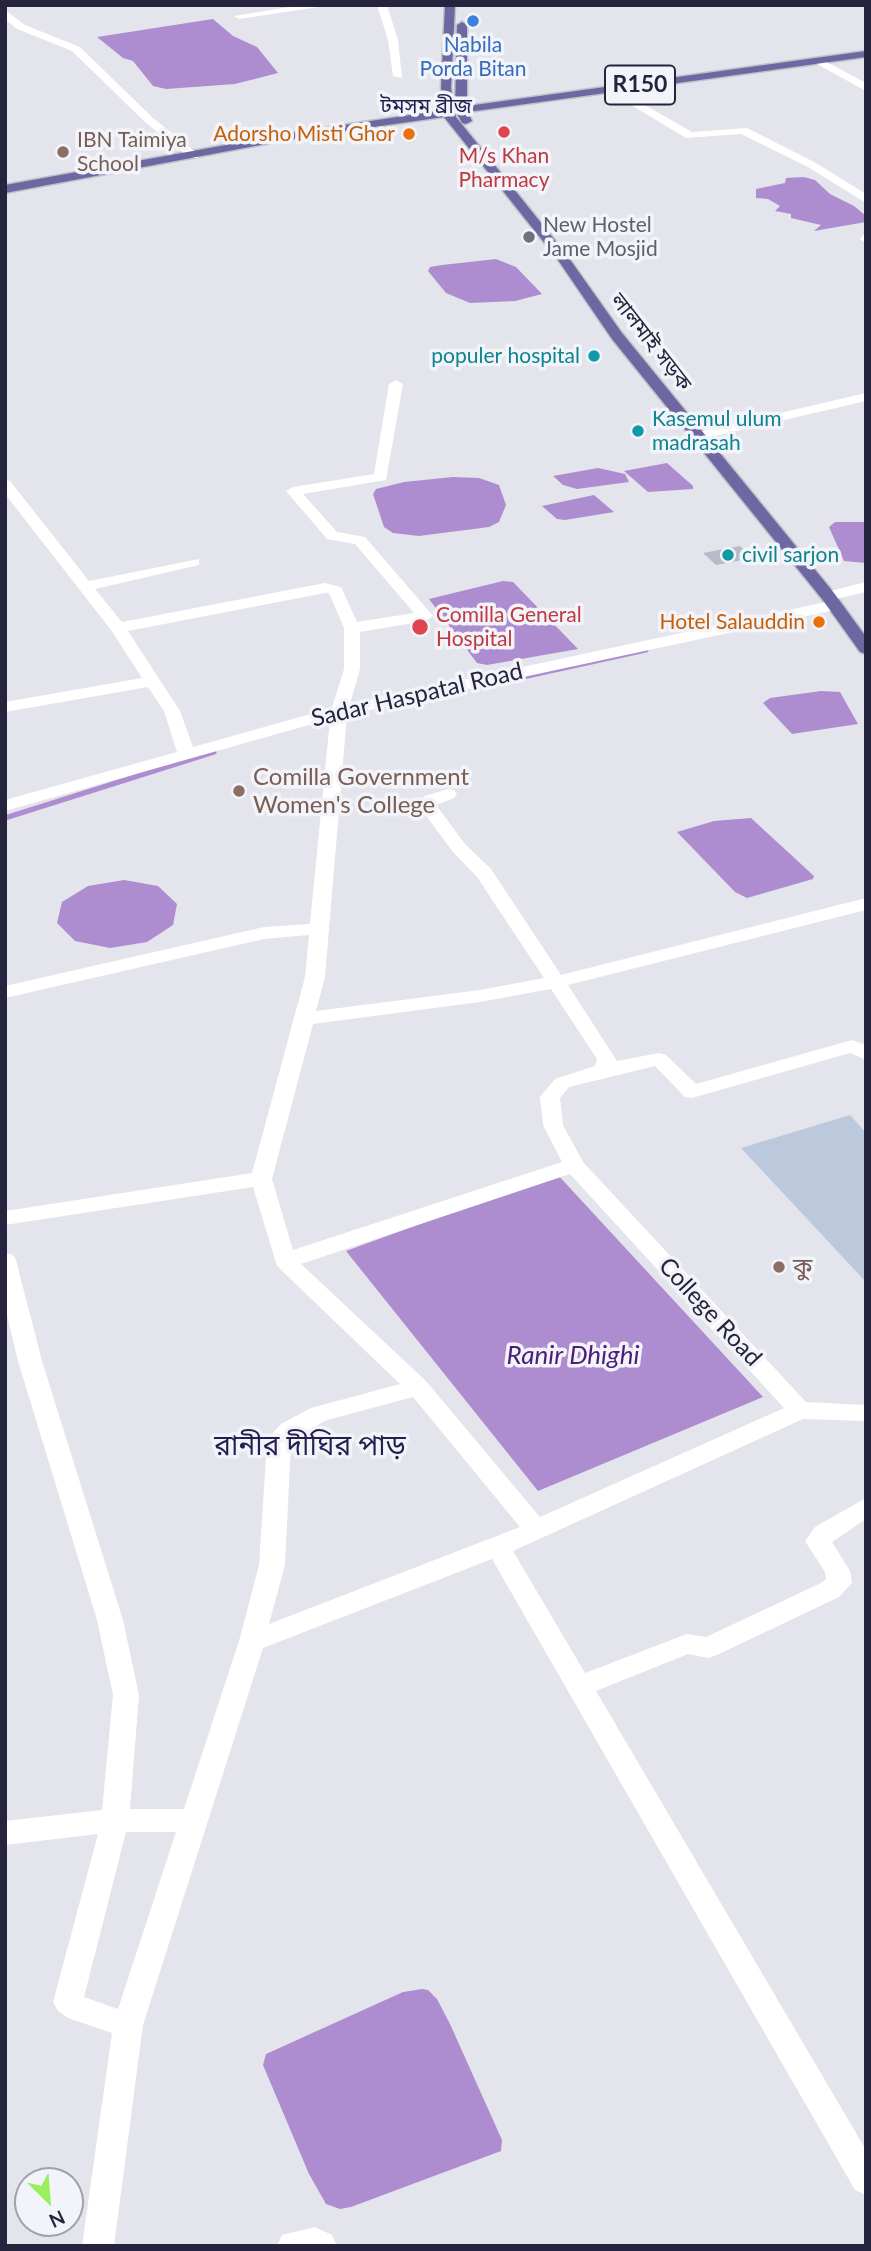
<!DOCTYPE html>
<meta charset="utf-8">
<style>
body{margin:0}
#map{position:relative;width:871px;height:2251px;overflow:hidden;background:#e3e4ec;font-family:Lato,sans-serif}
canvas{display:block}
.frame{position:absolute;inset:0;border:7px solid #25233d;pointer-events:none}
.north{position:absolute;left:14px;top:2167px;width:70px;height:70px;box-sizing:border-box;background:#f3f4f9;border:2px solid #a1a0ae;border-radius:50%;rotate:155deg;font-size:19px;font-weight:700;line-height:28px;text-align:center;color:#25233d}
.north::after{content:'';display:block;margin:auto;width:24px;height:32px;background:#9aef5f;clip-path:polygon(50% 0,100% 100%,50% 72%,0 100%)}
</style>
<div id="map">
<canvas width="871" height="2251"></canvas>
<div class="frame"></div>
<div class="north">N</div>
</div>
<script>
const ctx = document.querySelector('canvas').getContext('2d');
ctx.lineJoin = 'round';
function fill(path, color) {
  ctx.fillStyle = color;
  ctx.fill(path, 'evenodd');
}
function poly(rows) {
  const path = new Path2D();
  for (const r of rows) {
    path.moveTo(r[0], r[1]);
    for (let i = 2; i < r.length; i += 2) path.lineTo(r[i], r[i + 1]);
  }
  return path;
}
function strokePath(path, color, width, dash) {
  ctx.strokeStyle = color;
  ctx.lineWidth = width;
  ctx.lineCap = dash ? 'butt' : 'round';
  ctx.setLineDash(dash || []);
  ctx.stroke(path);
}
function label(font, color, halo, rows, align = 'center') {
  ctx.font = font + ' Lato,"Noto Sans Bengali",sans-serif';
  ctx.lineWidth = 7;
  ctx.setLineDash([]);
  ctx.textBaseline = 'middle';
  ctx.strokeStyle = halo;
  ctx.fillStyle = color;
  for (const [text, x, y, turn = 0] of rows) {
    ctx.save();
    ctx.translate(x, y);
    ctx.rotate((+turn || 0) * Math.PI / 180);
    ctx.textAlign = isNaN(turn) ? turn : align;
    if (halo) ctx.strokeText(text, 0, 0);
    ctx.fillText(text, 0, 0);
    ctx.restore();
  }
}
fill(poly([
 [850,1115,866,1133,866,1282,741,1148]
]), '#bcc9dd');
fill(poly([
 [213,19,233,36,257,47,278,73,235,84,166,89,153,86,133,61,123,58,97,37],
 [804,177,815,180,830,194,854,206,866,216,866,222,814,231,821,225,791,218,791,214,775,211,780,206,768,199,756,198,756,189,785,183,786,178],
 [496,259,516,267,542,294,515,301,470,303,446,293,428,271,430,267,442,265],
 [667,463,693,486,693,489,648,492,624,471],
 [598,468,625,474,629,482,577,489,563,485,553,476],
 [453,477,479,478,499,485,506,505,499,522,489,527,419,536,393,533,384,527,373,494,376,489,404,482],
 [594,495,614,512,565,520,557,519,542,506],
 [835,522,866,522,866,563,844,561,829,527],
 [503,581,513,582,578,649,487,665,477,663,429,599],
 [821,691,840,692,858,724,792,734,763,703,770,698],
 [751,818,814,876,813,879,747,898,735,892,677,832,714,821],
 [124,880,158,886,177,904,173,925,147,942,110,948,75,941,57,923,62,902,88,886],
 [557,1174,763,1397,538,1491,346,1251],
 [422,1989,428,1990,437,1999,450,2024,502,2140,501,2151,351,2207,340,2209,326,2204,309,2174,263,2065,266,2054,403,1992]
]), '#ae8cd0');
strokePath(poly([
 [482,686,646,650],
 [5,818,214,752]
]), '#ae8cd0', 5);
fill(poly([
 [740,546,753,558,716,565,703,553]
]), '#b9bac7');
const major = poly([
 [445,5,455,5,451,88,456,117,566,254,622,333,834,593,866,637,866,654,860,652,822,599,612,339,558,260,444,117,303,137,5,193,5,185,303,131,444,110,441,88,445,5],
 [462,22,467,25,467,106,866,51,866,57,468,112,472,121,466,124,462,123,455,110,457,25,462,22]
]);
strokePath(major, '#c2c1c9', 3);
fill(poly([
 [301,5,332,5,239,19,234,16,301,5],
 [377,5,387,5,398,40,402,78,393,76,388,40,377,5],
 [5,10,25,25,80,47,153,118,198,154,198,158,190,158,145,122,72,51,17,29,5,19,5,10],
 [819,58,866,83,866,91,815,63,814,61,819,58],
 [617,89,692,132,747,128,816,163,866,194,866,203,808,167,741,134,686,138,613,94,612,92,617,89],
 [866,232,866,243,860,239,866,232],
 [396,380,403,384,386,480,303,494,337,532,365,537,433,616,425,621,360,632,360,669,350,704,835,600,843,605,835,610,347,715,325,977,316,1011,480,990,544,978,477,877,453,852,418,805,425,796,448,789,454,790,457,794,454,798,436,805,465,844,491,869,561,975,866,898,866,910,568,985,617,1061,659,1053,666,1055,696,1084,852,1040,866,1045,866,1060,850,1053,692,1098,685,1097,655,1066,569,1087,560,1098,563,1125,583,1162,806,1402,866,1405,866,1421,803,1419,513,1551,585,1673,687,1634,706,1637,821,1583,826,1579,825,1572,805,1541,815,1527,866,1498,866,1519,832,1542,850,1571,852,1583,839,1597,717,1655,708,1658,688,1654,596,1691,866,2150,866,2195,855,2190,492,1559,263,1648,143,2025,114,2246,82,2246,112,2033,68,2018,58,2011,53,2002,98,1834,5,1845,5,1821,102,1810,113,1695,97,1620,18,1361,5,1307,5,1253,13,1255,16,1260,42,1361,123,1620,139,1695,130,1809,184,1809,239,1641,259,1565,267,1442,270,1436,281,1424,311,1408,400,1384,277,1266,253,1187,5,1225,5,1211,252,1173,305,977,309,935,264,939,5,998,5,986,264,927,310,924,330,719,5,811,5,800,177,752,164,711,148,687,5,712,5,702,142,678,111,630,5,494,5,480,10,481,89,581,199,559,199,565,95,589,122,622,325,583,341,587,357,622,414,613,355,544,327,539,286,491,293,487,374,474,389,384,396,380],
 [325,593,329,593,344,628,344,669,332,708,193,747,180,711,128,631,325,593],
 [551,989,597,1059,595,1066,555,1079,540,1097,543,1125,562,1162,293,1250,272,1179,313,1024,480,1002,551,989],
 [570,1174,784,1408,540,1517,426,1381,301,1264,570,1174],
 [413,1397,520,1527,269,1624,285,1565,291,1444,297,1436,327,1420,413,1397],
 [126,1832,176,1832,118,2009,84,1997,126,1832],
 [866,393,866,401,698,440,691,436,698,432,866,393],
 [866,582,866,592,828,601,820,596,822,593,866,582],
 [315,2227,332,2235,337,2246,277,2246,282,2235,315,2227]
]), '#fff');
fill(major, '#6d68a1');
for (const [x, y, r, color] of [
 [473,21,7,"#3f7fe0"],
 [504,132,7,"#e0444e"],
 [409,134,7,"#e8710a"],
 [63,152,7,"#8d6e63"],
 [529,237,7,"#6b7280"],
 [594,356,7,"#0f9aa8"],
 [638,431,7,"#0f9aa8"],
 [728,555,7,"#0f9aa8"],
 [819,622,7,"#e8710a"],
 [420,627,9,"#e0444e"],
 [239,791,7,"#8d6e63"],
 [779,1267,7,"#8d6e63"]
]) {
  const dot = new Path2D();
  dot.arc(x, y, r, 0, 2 * Math.PI);
  ctx.fillStyle = color;
  ctx.fill(dot);
  strokePath(dot, '#f3f4f9', 2.5);
}
label('21px', '#366cbe', '#f3f4f9', [
 ["Nabila",473,45],
 ["Porda Bitan",473,69]
]);
label('21px', '#241f4f', '#f3f4f9', [
 ["টমসম ব্রীজ",426,106]
]);
label('21px', '#c56008', '#f3f4f9', [
 ["Adorsho Misti Ghor",395,134],
 ["Hotel Salauddin",805,622]
], 'right');
label('21px', '#785e54', '#f3f4f9', [
 ["IBN Taimiya",77,140],
 ["School",77,164]
], 'left');
label('21px', '#be3a42', '#f3f4f9', [
 ["M/s Khan",504,156],
 ["Pharmacy",504,180],
 ["Comilla General",436,615,"left"],
 ["Hospital",436,639,"left"]
]);
label('21px', '#5b616d', '#f3f4f9', [
 ["New Hostel",543,225],
 ["Jame Mosjid",543,249]
], 'left');
label('21px', '#25233d', '#f3f4f9', [
 ["লালমাই সড়ক",651,342,52]
]);
label('21px', '#0d838f', '#f3f4f9', [
 ["populer hospital",580,356,"right"],
 ["Kasemul ulum",652,419],
 ["madrasah",652,443],
 ["civil sarjon",742,555]
], 'left');
for (const [x, y, w] of [
 [640,85,70]
]) {
  const box = new Path2D();
  box.roundRect(x - w / 2, y - 19.5, w, 39, 5);
  ctx.fillStyle = '#f3f4f9';
  ctx.fill(box);
  strokePath(box, '#25233d', 2);
}
label('bold 23px', '#25233d', null, [
 ["R150",640,85]
]);
label('24px', '#25233d', '#f3f4f9', [
 ["Sadar Haspatal Road",417,695,-13],
 ["College Road",710,1312,47]
]);
label('24px', '#785e54', '#f3f4f9', [
 ["Comilla Government",253,777],
 ["Women's College",253,805],
 ["কু",793,1267]
], 'left');
label('italic 26px', '#4c1e78', '#f3f4f9', [
 ["Ranir Dhighi",573,1356]
]);
label('28px', '#241f4f', '#f3f4f9', [
 ["রানীর দীঘির পাড়",310,1446]
]);
</script>
